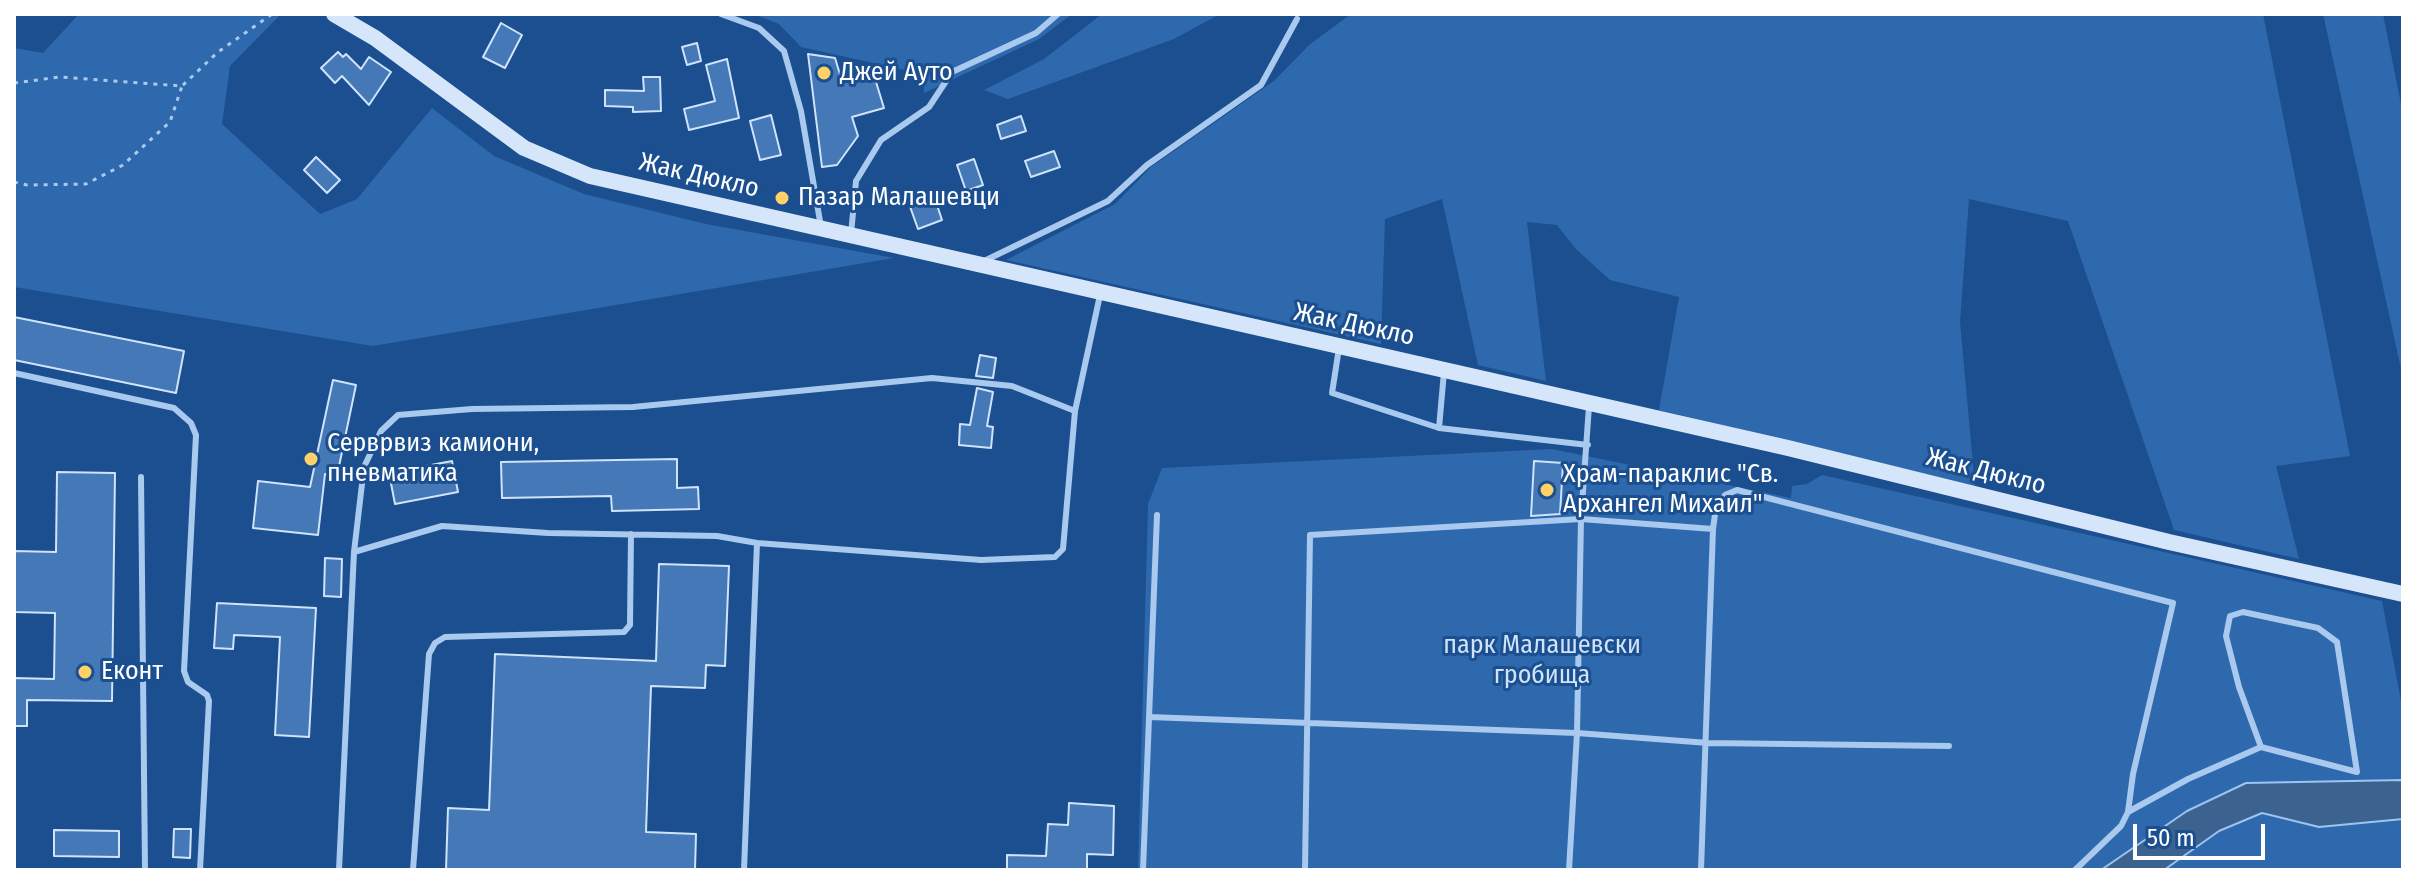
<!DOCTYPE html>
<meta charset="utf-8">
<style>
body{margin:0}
#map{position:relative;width:2417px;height:884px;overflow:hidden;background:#1b4f8f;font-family:"Fira Sans Condensed",sans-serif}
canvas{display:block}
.frame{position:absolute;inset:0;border:16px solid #fff;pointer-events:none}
.scale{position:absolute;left:2133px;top:824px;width:132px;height:36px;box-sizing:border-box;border:4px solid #fff;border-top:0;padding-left:10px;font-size:24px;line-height:28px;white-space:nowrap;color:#fff;-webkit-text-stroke:6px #1b4f8f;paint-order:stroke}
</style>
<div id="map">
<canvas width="2417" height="884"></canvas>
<div class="frame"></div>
<div class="scale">50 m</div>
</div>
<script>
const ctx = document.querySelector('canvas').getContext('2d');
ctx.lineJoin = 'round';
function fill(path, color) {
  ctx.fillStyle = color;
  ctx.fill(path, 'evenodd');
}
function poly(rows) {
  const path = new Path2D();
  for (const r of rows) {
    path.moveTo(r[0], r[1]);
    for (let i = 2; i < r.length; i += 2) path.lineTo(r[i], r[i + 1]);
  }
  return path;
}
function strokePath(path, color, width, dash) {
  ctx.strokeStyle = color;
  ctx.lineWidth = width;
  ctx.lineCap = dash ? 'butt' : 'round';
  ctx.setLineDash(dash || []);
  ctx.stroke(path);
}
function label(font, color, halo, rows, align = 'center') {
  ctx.font = font + ' "Fira Sans Condensed",sans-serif';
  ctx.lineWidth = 6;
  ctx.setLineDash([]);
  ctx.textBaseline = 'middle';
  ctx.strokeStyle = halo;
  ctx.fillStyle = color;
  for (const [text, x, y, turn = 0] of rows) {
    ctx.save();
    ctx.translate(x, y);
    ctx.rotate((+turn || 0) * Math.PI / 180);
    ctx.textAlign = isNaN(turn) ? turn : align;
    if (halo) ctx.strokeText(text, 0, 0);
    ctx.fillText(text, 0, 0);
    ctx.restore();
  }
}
fill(poly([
 [79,14,281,14,230,66,222,124,320,214,357,199,432,108,494,156,584,194,706,224,894,258,373,346,14,287,14,48,43,53],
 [753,14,1072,14,1039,39,924,93,923,74,801,47,779,24],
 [1102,14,1220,14,1174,39,1008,99,984,90,1044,59],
 [1351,14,2263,14,2350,456,2276,466,2299,559,2174,530,2068,221,1969,199,1960,322,1975,486,1659,410,1679,297,1610,280,1576,249,1557,225,1527,222,1546,381,1478,365,1442,199,1385,219,1381,344,1006,260,1115,204,1151,167,1274,81,1309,45],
 [2323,14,2383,14,2403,114,2403,378],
 [1552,449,1791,498,1792,486,1807,484,1822,475,2382,601,2403,711,2403,780,2381,781,2387,818,2403,819,2403,870,1138,870,1148,504,1162,468]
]), '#2e69ad');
const water = poly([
 [2403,780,2403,819,2319,827,2262,813,2219,831,2164,870,2101,870,2187,811,2246,783,2403,780]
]);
fill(water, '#3c6290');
strokePath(water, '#9cc4f0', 2);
const building = poly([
 [501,23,522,35,505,68,483,57,501,23],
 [697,43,701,61,687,65,682,47,697,43],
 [338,52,343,57,346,54,361,69,369,57,391,72,369,105,342,76,335,83,321,68,338,52],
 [808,54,835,58,842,81,873,72,884,108,852,117,858,136,837,165,822,167,808,54],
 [727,59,739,118,689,130,684,109,715,101,706,65,727,59],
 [643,77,660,77,661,111,633,112,633,107,605,106,605,90,644,91,643,77],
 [771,115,781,155,760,160,750,121,771,115],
 [1021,116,1026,131,1001,139,997,125,1021,116],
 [1054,151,1060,167,1031,177,1025,161,1054,151],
 [316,157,340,180,327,193,304,170,316,157],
 [974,159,983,185,966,191,957,165,974,159],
 [933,193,942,220,918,229,908,201,933,193],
 [14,317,184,351,176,393,14,360,14,317],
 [980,355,996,358,993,378,976,376,980,355],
 [333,380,356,385,337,476,325,474,318,535,253,528,258,481,310,487,333,380],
 [977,388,993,392,987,426,993,427,991,448,959,445,960,424,970,425,977,388],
 [677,459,677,488,698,487,699,509,612,511,611,496,502,498,501,462,677,459],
 [452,461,458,492,395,504,389,473,452,461],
 [1534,461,1563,463,1560,514,1531,516,1534,461],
 [57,472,115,473,112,701,27,700,27,726,14,726,14,678,54,679,55,613,14,612,14,551,56,552,57,472],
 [325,558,342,559,341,597,324,596,325,558],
 [659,564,729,566,725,666,706,665,705,688,651,686,646,832,696,834,695,870,446,870,448,808,489,810,495,654,656,661,659,564],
 [217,603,316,608,309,737,275,735,280,637,234,635,233,649,214,648,217,603],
 [1069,803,1114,806,1113,855,1087,854,1087,870,1007,870,1007,855,1046,856,1048,824,1068,825,1069,803],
 [174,829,191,829,190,858,173,857,174,829],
 [54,830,119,831,119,857,54,856,54,830]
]);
fill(building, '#4478b7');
strokePath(building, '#cfe3fa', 2);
strokePath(poly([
 [14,83,60,77,182,86,218,52,272,14],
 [14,182,27,185,86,184,123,165,170,122,182,86]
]), '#a9c9ee', 3, [4, 6]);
strokePath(poly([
 [721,14,759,28,784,51,801,111,821,227],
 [851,234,856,181,881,140,929,107,952,72,1036,33,1058,14],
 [982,262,1108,201,1147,165,1261,85,1297,19],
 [1339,348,1332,393,1439,428,1588,445],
 [14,373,174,408,191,423,196,435,184,671,188,682,207,695,209,701,200,870],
 [1439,428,1444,372],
 [141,477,145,870],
 [354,552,442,526,548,533,717,536,757,543,981,560,1055,557,1063,549,1075,411,1100,295],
 [1149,717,1577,733,1708,743,1949,746],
 [2128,812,2188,779,2261,747,2357,772,2337,642,2318,628,2243,612,2230,616,2226,636,2239,687,2261,747],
 [339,870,354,552,364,467,381,431,398,415,472,409,633,407,932,378,1012,386,1075,411],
 [413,870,429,654,435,643,445,637,624,632,630,625,631,534],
 [744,870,757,543],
 [1143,870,1157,515],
 [1305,870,1310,535,1581,519,1713,529],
 [1569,870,1577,733,1581,519,1589,406],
 [1701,870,1713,529,1716,507,1725,495,1737,490,2173,603,2133,774,2128,812,2121,826,2075,870]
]), '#a9c9ee', 6);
strokePath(poly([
 [334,14,375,38,524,148,590,176,1788,448,2169,542,2403,594]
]), '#d6e6fa', 16);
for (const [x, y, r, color] of [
 [824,73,8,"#ffd166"],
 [782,198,8,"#ffd166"],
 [311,459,8,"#ffd166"],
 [1547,490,8,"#ffd166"],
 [85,672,8,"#ffd166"]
]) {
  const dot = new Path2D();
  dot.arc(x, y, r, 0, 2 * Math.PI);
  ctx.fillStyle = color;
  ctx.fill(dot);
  strokePath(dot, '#1b4f8f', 3);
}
label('26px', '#fff', '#1b4f8f', [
 ["Джей Ауто",840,73],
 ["Пазар Малашевци",798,198],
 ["Серврвиз камиони,",327,444],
 ["пневматика",327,474],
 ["Храм-параклис \"Св.",1563,475],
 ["Архангел Михаил\"",1563,505],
 ["Еконт",101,672]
], 'left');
label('26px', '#fff', '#1b4f8f', [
 ["Жак Дюкло",699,176,13],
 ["Жак Дюкло",1354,325,12],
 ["Жак Дюкло",1986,472,14]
]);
label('26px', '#cfe3fa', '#1b4f8f', [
 ["парк Малашевски",1542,646],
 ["гробища",1542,676]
]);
</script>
